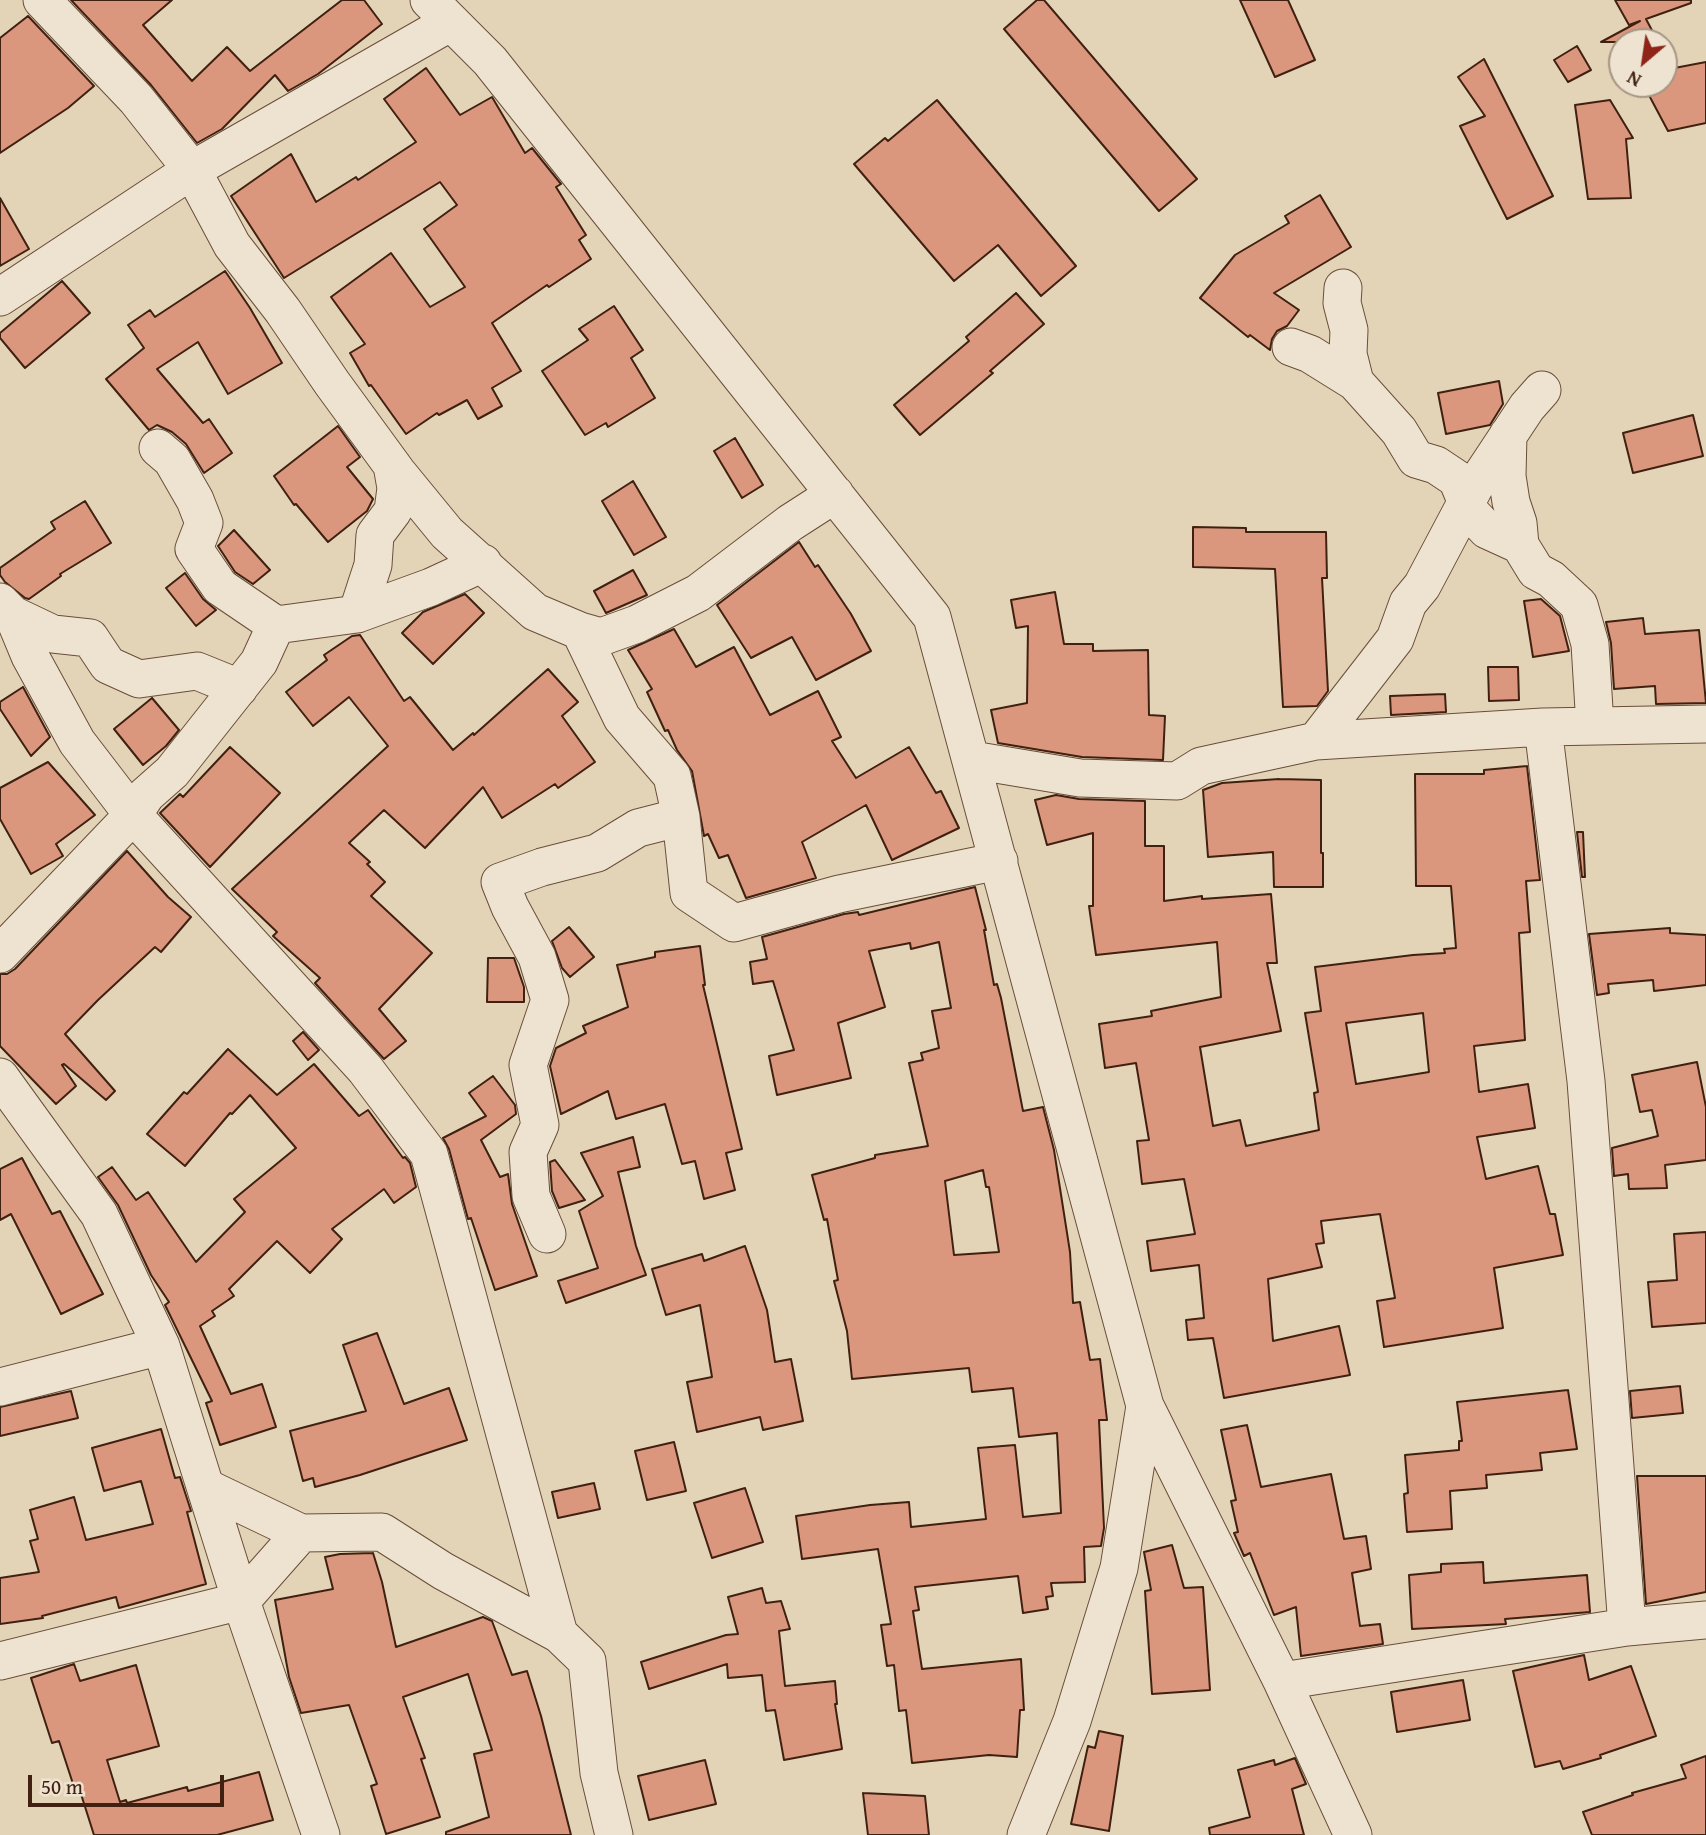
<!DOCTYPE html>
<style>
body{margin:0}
#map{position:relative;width:1706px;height:1835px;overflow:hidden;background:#e4d4b7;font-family:"Gentium Book Plus",serif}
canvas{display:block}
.north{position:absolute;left:1608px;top:28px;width:70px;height:70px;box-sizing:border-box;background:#ede3d0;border:2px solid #a89584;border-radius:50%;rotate:209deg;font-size:19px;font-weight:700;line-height:28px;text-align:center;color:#402111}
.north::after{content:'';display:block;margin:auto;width:24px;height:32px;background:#8f2418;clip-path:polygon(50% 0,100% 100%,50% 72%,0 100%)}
.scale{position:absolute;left:28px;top:1775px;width:196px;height:32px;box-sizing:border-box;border:4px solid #402111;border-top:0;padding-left:9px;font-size:21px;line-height:24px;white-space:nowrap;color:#402111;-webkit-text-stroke:5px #ede3d0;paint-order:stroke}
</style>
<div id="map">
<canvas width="1706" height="1835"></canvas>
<div class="north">N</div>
<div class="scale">50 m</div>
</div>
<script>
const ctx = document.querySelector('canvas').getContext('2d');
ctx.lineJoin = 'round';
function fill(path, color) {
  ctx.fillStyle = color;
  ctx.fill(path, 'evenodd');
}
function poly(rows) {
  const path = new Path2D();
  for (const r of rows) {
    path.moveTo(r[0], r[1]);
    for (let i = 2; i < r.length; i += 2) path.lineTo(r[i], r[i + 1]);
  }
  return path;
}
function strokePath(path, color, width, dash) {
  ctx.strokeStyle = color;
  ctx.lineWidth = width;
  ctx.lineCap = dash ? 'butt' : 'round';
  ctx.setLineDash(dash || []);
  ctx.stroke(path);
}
const building = poly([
 [71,0,172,0,143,25,192,81,227,47,250,71,342,0,364,0,382,24,318,74,288,91,275,75,222,129,197,143,151,85,71,0],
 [1037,0,1044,0,1197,179,1159,211,1004,29,1037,0],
 [1240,0,1288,0,1315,60,1275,77,1240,0],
 [1615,0,1691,0,1691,3,1646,19,1655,36,1643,42,1601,42,1640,21,1629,25,1615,0],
 [28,16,94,86,68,108,0,153,0,38,28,16],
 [1577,46,1591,70,1568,82,1554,60,1577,46],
 [1484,59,1553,196,1507,219,1460,126,1485,116,1458,77,1484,59],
 [1706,62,1706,123,1668,131,1643,84,1664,84,1664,70,1706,62],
 [426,68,460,115,492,97,525,153,532,148,561,184,556,187,586,235,579,240,591,259,549,287,547,285,492,323,521,371,492,388,502,406,478,419,467,400,439,415,437,413,406,434,371,385,369,386,350,353,365,344,331,297,391,253,430,307,465,287,424,229,457,205,440,182,284,278,231,196,291,154,316,202,356,177,358,180,416,142,384,99,426,68],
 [937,100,1076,266,1041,296,998,245,954,281,854,164,885,138,888,141,937,100],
 [1610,100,1633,138,1626,139,1631,198,1588,199,1575,105,1610,100],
 [1320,195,1351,247,1274,293,1299,310,1287,326,1277,331,1272,339,1270,350,1250,335,1248,337,1200,298,1235,255,1289,223,1285,216,1320,195],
 [0,198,29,249,0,266,0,198],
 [225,271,250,308,282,363,228,394,198,342,157,369,203,423,209,419,232,453,204,473,186,444,172,432,157,425,149,430,106,379,144,348,128,325,150,310,155,317,225,271],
 [62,281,90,313,25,368,0,338,0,333,62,281],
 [1016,293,1044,324,990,371,993,373,920,435,894,405,969,341,966,337,1016,293],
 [614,306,643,350,631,358,655,398,608,427,606,423,585,435,542,371,588,340,579,329,614,306],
 [1499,381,1503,404,1490,425,1446,434,1438,393,1499,381],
 [1693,415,1703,456,1633,473,1623,433,1693,415],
 [338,426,360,457,347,467,373,499,367,511,328,542,296,504,294,505,274,476,338,426],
 [735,438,763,485,742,498,714,451,735,438],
 [633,481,666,537,634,555,602,501,633,481],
 [85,501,111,543,60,574,61,576,29,599,25,598,5,582,0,575,0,568,55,529,51,522,85,501],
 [1193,527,1246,528,1246,532,1326,532,1327,578,1322,578,1328,691,1317,706,1283,707,1275,569,1193,567,1193,527],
 [234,530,270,570,253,584,235,572,218,546,234,530],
 [799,542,815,567,818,565,851,614,871,651,816,680,792,637,751,658,717,605,799,542],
 [633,570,647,595,606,613,594,591,633,570],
 [185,573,203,599,216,610,196,626,166,588,185,573],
 [1055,592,1064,644,1093,644,1093,651,1148,650,1149,715,1165,716,1163,760,1082,757,998,743,991,710,1027,703,1028,626,1016,628,1011,600,1055,592],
 [465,594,484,613,433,664,402,633,423,612,465,594],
 [1541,599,1560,616,1569,651,1533,657,1524,601,1541,599],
 [1643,618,1645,634,1699,630,1706,703,1656,704,1655,686,1614,689,1611,643,1606,622,1643,618],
 [674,629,696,667,734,647,770,715,818,691,841,737,832,741,856,778,909,747,936,793,941,791,959,828,892,860,866,805,802,842,816,878,746,898,728,855,719,858,708,834,704,836,692,771,677,750,668,730,665,731,647,692,652,689,628,650,674,629],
 [360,635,404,701,410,697,453,750,473,733,474,735,548,669,578,702,562,716,595,762,558,788,555,784,502,818,483,787,425,848,384,810,349,843,370,862,367,864,385,882,371,896,432,953,379,1009,406,1041,384,1059,315,983,320,978,273,936,277,932,232,889,388,746,349,697,313,726,286,692,327,660,324,655,352,636,360,635],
 [1488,667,1518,667,1519,700,1489,701,1488,667],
 [23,687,50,737,31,756,0,709,0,702,23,687],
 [1445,694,1446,712,1391,715,1390,696,1445,694],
 [152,698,179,730,166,746,143,765,114,729,152,698],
 [230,747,280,793,210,867,160,813,180,794,183,797,230,747],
 [48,762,95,815,56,844,63,856,31,874,0,819,0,788,48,762],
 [1527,766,1540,880,1526,881,1530,932,1519,933,1525,1040,1474,1046,1479,1092,1528,1084,1535,1128,1477,1137,1486,1179,1538,1166,1550,1214,1555,1214,1563,1255,1494,1268,1503,1328,1384,1347,1377,1301,1395,1298,1380,1214,1321,1221,1324,1243,1316,1244,1322,1267,1268,1279,1273,1341,1339,1326,1350,1375,1224,1398,1213,1338,1188,1340,1186,1320,1204,1318,1199,1265,1151,1271,1147,1241,1195,1234,1184,1179,1142,1184,1137,1141,1149,1140,1136,1063,1105,1068,1099,1024,1152,1016,1151,1011,1221,997,1217,942,1096,955,1089,906,1093,906,1093,833,1047,845,1035,800,1056,795,1079,799,1145,801,1145,846,1164,846,1164,901,1202,896,1202,899,1271,894,1277,963,1267,963,1281,1031,1200,1047,1213,1126,1240,1120,1246,1146,1319,1130,1314,1093,1318,1092,1305,1013,1321,1011,1315,967,1413,955,1445,953,1444,949,1456,948,1451,886,1416,886,1415,774,1484,774,1484,770,1527,766],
 [1423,1013,1429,1072,1356,1084,1346,1023,1423,1013],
 [1279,779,1321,780,1321,853,1323,853,1323,887,1274,887,1273,852,1208,857,1203,790,1222,783,1279,779],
 [1577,832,1583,832,1585,877,1582,877,1577,832],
 [127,851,168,897,191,917,161,952,155,947,98,1000,65,1034,115,1091,106,1100,64,1064,62,1065,76,1086,56,1104,0,1046,0,974,7,974,15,969,127,851],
 [975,887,986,930,984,930,994,985,997,984,1001,998,1023,1111,1043,1107,1054,1150,1070,1252,1073,1303,1080,1302,1090,1360,1100,1359,1107,1420,1099,1420,1104,1528,1101,1546,1084,1547,1085,1582,1051,1583,1053,1596,1046,1597,1048,1609,1023,1613,1018,1576,915,1587,919,1610,913,1611,922,1669,1021,1659,1024,1710,1020,1710,1017,1757,989,1755,912,1763,906,1710,899,1711,894,1665,887,1666,881,1625,891,1624,878,1549,802,1559,796,1516,870,1505,909,1502,911,1527,986,1519,978,1448,1015,1445,1023,1517,1061,1513,1057,1433,1019,1437,1013,1388,972,1392,969,1368,852,1379,847,1331,834,1281,838,1280,827,1219,824,1220,812,1175,875,1158,875,1155,928,1146,909,1063,923,1060,921,1053,939,1048,932,1011,951,1008,939,942,911,949,910,943,869,951,885,1007,838,1023,851,1078,777,1095,769,1056,794,1050,773,981,753,984,750,962,767,959,762,937,844,914,858,912,859,915,975,887],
 [983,1170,986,1187,989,1187,999,1252,954,1255,945,1181,983,1170],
 [569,927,594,957,570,977,562,968,552,941,569,927],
 [1670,928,1670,933,1706,935,1706,985,1654,991,1653,980,1608,984,1609,993,1597,995,1589,934,1670,928],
 [700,946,705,985,703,985,742,1149,726,1153,735,1190,704,1199,695,1161,682,1164,665,1104,616,1119,608,1091,561,1114,550,1066,556,1048,586,1033,583,1026,628,1007,617,965,655,957,655,952,700,946],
 [488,958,514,958,524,987,524,1002,487,1002,488,958],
 [303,1032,319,1050,308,1060,293,1041,303,1032],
 [228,1049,277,1095,314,1064,359,1116,368,1110,403,1158,405,1157,410,1163,416,1187,394,1203,384,1189,332,1229,342,1239,310,1273,277,1241,229,1289,234,1296,212,1311,215,1316,200,1326,231,1394,262,1384,276,1427,220,1445,206,1403,212,1401,165,1305,169,1302,151,1275,118,1205,98,1177,112,1167,136,1200,148,1192,196,1262,245,1212,234,1199,296,1148,250,1095,232,1114,230,1113,185,1166,147,1134,184,1092,187,1094,228,1049],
 [1697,1062,1706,1107,1706,1160,1665,1165,1667,1188,1629,1189,1628,1174,1614,1176,1612,1148,1658,1136,1652,1110,1640,1112,1632,1075,1697,1062],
 [493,1076,515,1105,516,1114,481,1140,500,1177,508,1174,512,1204,537,1276,495,1290,471,1218,468,1219,449,1149,443,1138,486,1116,469,1093,493,1076],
 [633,1137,640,1167,618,1172,636,1246,646,1275,566,1303,558,1281,598,1268,579,1211,603,1196,581,1153,633,1137],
 [22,1158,52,1214,60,1211,103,1294,61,1314,11,1214,0,1220,0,1169,22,1158],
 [555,1160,585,1200,559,1208,552,1191,550,1162,555,1160],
 [1706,1232,1706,1323,1652,1327,1648,1282,1677,1280,1674,1234,1706,1232],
 [745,1246,767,1310,775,1362,791,1359,803,1421,763,1430,760,1417,697,1432,687,1382,712,1377,700,1305,666,1315,652,1269,702,1254,704,1261,745,1246],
 [377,1333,404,1404,449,1388,467,1440,360,1475,315,1487,313,1478,303,1481,290,1431,366,1411,343,1345,377,1333],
 [1680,1386,1683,1413,1632,1418,1630,1391,1680,1386],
 [1568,1390,1577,1449,1540,1453,1542,1470,1486,1475,1487,1488,1450,1491,1452,1529,1407,1532,1404,1494,1408,1493,1405,1455,1459,1450,1459,1441,1462,1441,1457,1402,1568,1390],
 [71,1391,78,1418,0,1436,0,1407,71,1391],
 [1247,1425,1261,1487,1331,1474,1344,1539,1366,1536,1371,1569,1352,1573,1360,1626,1380,1624,1383,1644,1301,1656,1296,1607,1274,1615,1250,1553,1244,1556,1234,1533,1238,1532,1231,1501,1236,1500,1221,1430,1247,1425],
 [161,1429,175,1478,180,1477,191,1511,187,1512,206,1584,119,1608,116,1597,42,1616,43,1618,0,1624,0,1578,39,1572,30,1541,38,1539,30,1510,74,1497,86,1540,153,1524,141,1481,104,1491,92,1448,161,1429],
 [674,1442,686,1491,647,1500,635,1451,674,1442],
 [1637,1476,1706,1476,1706,1592,1646,1604,1637,1476],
 [594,1483,600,1509,558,1518,552,1492,594,1483],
 [745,1488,763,1542,712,1558,694,1503,745,1488],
 [1172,1545,1184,1588,1203,1587,1210,1690,1152,1694,1145,1591,1151,1590,1144,1552,1172,1545],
 [373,1553,382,1582,396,1647,483,1617,492,1621,512,1675,527,1671,541,1716,571,1835,446,1835,446,1832,489,1817,474,1754,492,1750,468,1674,403,1697,425,1758,421,1759,440,1817,386,1834,371,1786,377,1784,349,1705,301,1713,289,1677,275,1600,333,1589,325,1557,340,1554,373,1553],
 [1483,1562,1484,1583,1587,1575,1590,1612,1505,1619,1506,1624,1412,1629,1409,1575,1441,1572,1441,1564,1483,1562],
 [762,1588,766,1603,781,1601,790,1629,779,1631,785,1686,835,1681,837,1704,835,1704,842,1749,784,1760,775,1710,766,1711,762,1675,728,1678,727,1664,649,1689,641,1662,726,1635,738,1634,728,1597,762,1588],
 [1584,1655,1589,1680,1631,1666,1656,1736,1600,1755,1601,1758,1563,1769,1560,1761,1535,1767,1513,1671,1584,1655],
 [74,1664,80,1681,136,1665,159,1746,107,1760,120,1802,126,1800,127,1803,187,1787,188,1791,259,1772,273,1820,217,1835,94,1835,80,1791,76,1793,59,1741,52,1743,31,1678,74,1664],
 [1463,1680,1470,1720,1397,1732,1391,1692,1463,1680],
 [1099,1731,1123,1736,1109,1831,1071,1824,1088,1746,1095,1748,1099,1731],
 [1706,1756,1706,1835,1592,1835,1583,1812,1633,1795,1632,1793,1686,1778,1681,1765,1706,1756],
 [1295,1758,1306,1784,1292,1789,1304,1835,1210,1835,1209,1828,1250,1817,1238,1770,1274,1760,1275,1765,1295,1758],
 [705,1760,716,1804,649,1820,638,1776,705,1760],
 [863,1793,925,1796,929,1835,868,1835,863,1793]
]);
fill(building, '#db977d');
strokePath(building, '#402111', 2);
const minor = poly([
 [42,0,136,99,192,170,232,245,283,311,332,383,397,472,447,533,535,612,580,631,601,637,637,624,698,593,790,523,835,494],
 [429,0,490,61,932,617,1145,1406,1282,1681,1353,1835],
 [1343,288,1342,303,1349,330,1348,354,1355,382],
 [0,297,192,170,451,22],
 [1291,347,1310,354,1355,382,1399,431,1416,459,1436,465,1457,479,1471,513,1487,530,1520,545,1536,571,1551,579,1579,605,1590,644,1595,726],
 [1508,435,1507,476,1511,502,1518,523,1520,545],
 [158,448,172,460,195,500,204,523,194,549,220,587,276,625,357,614,431,587,483,563],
 [0,602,13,615,30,656,77,742,133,815,365,1069,429,1154,559,1634,587,1661,599,1773,614,1835],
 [357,614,373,565,375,535,393,511,396,488,392,465],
 [13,615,53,634,90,638,108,665,139,679,197,671,239,688],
 [580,631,622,718,672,776,681,817,689,893,734,923,839,894,999,861],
 [1543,727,1586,1081,1627,1627],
 [1316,741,1395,639,1408,603,1422,586,1476,484,1527,407,1542,390],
 [972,760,1080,778,1177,781,1201,766,1316,741,1543,727,1706,724],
 [0,954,133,815,146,795,172,772,259,662,276,625],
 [0,1077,99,1214,161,1346,241,1601,321,1835],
 [547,1234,531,1196,528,1152,540,1125,528,1065,550,1000,537,957,510,907,500,882,542,867,597,853,638,828,681,817],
 [0,1387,161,1346],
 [207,1488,301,1533,382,1532,443,1571,559,1634],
 [0,1661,241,1601,301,1533],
 [1282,1681,1627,1627,1706,1620],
 [1026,1835,1072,1721,1119,1568,1145,1406]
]);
strokePath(minor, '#694e3a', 39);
strokePath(minor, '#ede3d0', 37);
</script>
